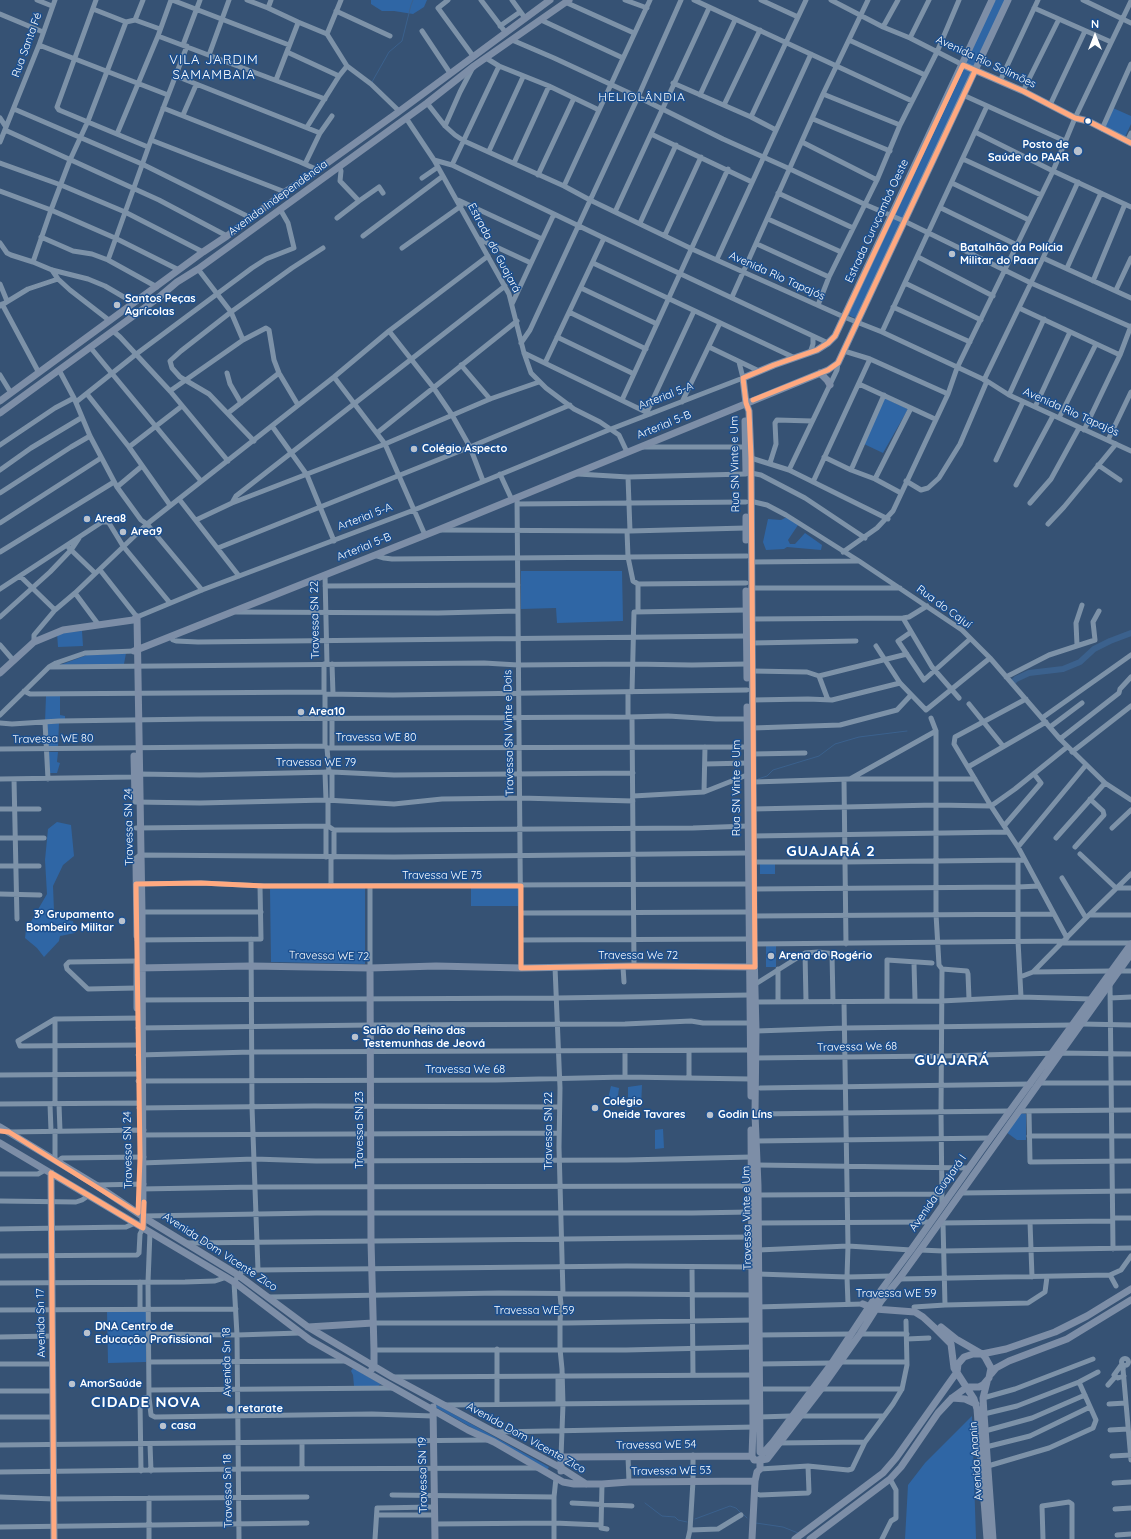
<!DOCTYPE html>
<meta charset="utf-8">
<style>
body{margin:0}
#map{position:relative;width:1131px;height:1539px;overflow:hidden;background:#365274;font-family:Quicksand,sans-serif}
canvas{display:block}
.north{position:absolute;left:1075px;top:16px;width:40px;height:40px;-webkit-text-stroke:3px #1b4f8f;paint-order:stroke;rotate:0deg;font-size:11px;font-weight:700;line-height:16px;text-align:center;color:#fff}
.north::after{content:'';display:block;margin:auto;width:14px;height:18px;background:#fff;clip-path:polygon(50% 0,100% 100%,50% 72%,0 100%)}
</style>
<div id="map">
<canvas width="1131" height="1539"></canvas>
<div class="north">N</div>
</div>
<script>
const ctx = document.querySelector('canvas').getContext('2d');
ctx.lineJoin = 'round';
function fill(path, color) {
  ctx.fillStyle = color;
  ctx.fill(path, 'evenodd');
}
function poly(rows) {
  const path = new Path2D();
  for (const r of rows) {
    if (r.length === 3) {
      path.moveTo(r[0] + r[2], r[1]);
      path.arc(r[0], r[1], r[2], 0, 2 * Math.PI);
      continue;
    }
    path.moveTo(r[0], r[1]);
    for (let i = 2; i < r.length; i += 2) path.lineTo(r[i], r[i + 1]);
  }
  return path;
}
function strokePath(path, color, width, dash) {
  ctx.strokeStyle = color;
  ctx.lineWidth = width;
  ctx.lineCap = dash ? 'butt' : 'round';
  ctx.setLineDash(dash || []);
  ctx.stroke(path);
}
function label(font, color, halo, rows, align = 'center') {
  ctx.font = font + ' Quicksand,sans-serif';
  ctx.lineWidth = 3;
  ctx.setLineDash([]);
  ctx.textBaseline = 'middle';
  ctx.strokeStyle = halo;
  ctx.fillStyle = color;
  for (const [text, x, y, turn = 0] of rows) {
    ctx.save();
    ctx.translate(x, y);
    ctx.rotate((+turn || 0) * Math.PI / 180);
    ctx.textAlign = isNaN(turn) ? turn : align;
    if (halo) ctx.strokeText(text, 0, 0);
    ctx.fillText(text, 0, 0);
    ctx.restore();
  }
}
fill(poly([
 [371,0,427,0,424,7,413,14,394,11,382,11,371,4],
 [992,0,1007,0,856,318,852,317,849,315,847,310],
 [1113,108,1131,116,1131,124,1125,137,1104,128],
 [884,398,908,409,883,453,864,444],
 [787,517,798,525,788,540,790,544,795,544,805,533,822,545,821,550,787,547,784,549,766,550,763,542,768,519,781,520],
 [521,571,622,571,623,621,557,623,556,608,521,609],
 [82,631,83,646,58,647,57,633],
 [126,653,124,664,60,665,87,655],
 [60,695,60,715,65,716,65,720,45,722,46,696],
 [59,723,58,746,48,746,47,724],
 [48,752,58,752,57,762,60,763,57,773,48,773],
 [57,822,71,825,74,856,63,865,53,886,54,911,59,914,61,919,73,921,75,933,60,936,59,941,44,957,37,948,25,938,26,930,47,894,45,860,48,829],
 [760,864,775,864,775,874,760,874],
 [519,887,519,906,471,906,471,888],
 [365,888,365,964,271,962,270,889],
 [766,945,776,945,776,967,766,967],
 [642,1085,641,1107,628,1107,628,1087],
 [611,1086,619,1088,617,1104,607,1103],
 [1020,1113,1026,1114,1026,1140,1017,1140,1006,1132],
 [663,1129,664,1148,655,1149,655,1130],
 [107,1310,146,1310,146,1362,108,1363],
 [353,1368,381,1384,377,1387,354,1386,353,1375,351,1371],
 [437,1405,549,1467,547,1470,437,1408,435,1406],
 [972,1416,976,1539,905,1539,908,1485,925,1463]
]), '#2f66a5');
strokePath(poly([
 [372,82,389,52,402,41,411,5,413,0],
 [758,779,767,776,773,770,819,756,835,744,859,737,907,731],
 [645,1503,662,1516,675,1517,678,1520,687,1522],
 [744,1515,747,1518],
 [695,1519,730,1506,736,1508,741,1513],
 [756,1523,783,1527,798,1533]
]), '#3b618d', 1);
strokePath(poly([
 [1012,683,1016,679,1029,673,1063,669,1080,662,1094,649,1110,641,1131,633]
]), '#3b618d', 6);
strokePath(poly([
 [37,0,52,6],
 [96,0,57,107,59,110,148,147],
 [172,0,289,45],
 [247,0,268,8,298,22,327,34],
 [448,0,438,8,473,56],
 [481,0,506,33],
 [512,0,525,18],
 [625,0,647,8],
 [694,0,912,101],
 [761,0,798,17],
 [831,0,883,27,910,38,963,65],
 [1083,0,1131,23],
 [565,2,634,33],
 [268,8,271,0],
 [1034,8,1111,42],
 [93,9,126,22],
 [336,11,390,36],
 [0,14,43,32],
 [135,20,160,29],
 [541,20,623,58],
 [126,22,135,20,143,0],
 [500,26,520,12],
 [883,27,898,0],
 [422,31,450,73],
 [327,34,347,66,371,84,399,111],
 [327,34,341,0],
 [158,36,325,99],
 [910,38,929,0],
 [512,40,554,58,638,97,723,139,790,169,864,204,904,221,1031,283,1131,327],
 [849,40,925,75],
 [39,45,168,95],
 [183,45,200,0],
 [287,52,339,76],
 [209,55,229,0],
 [486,58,499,66,549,86,599,110],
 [176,76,320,133],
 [276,80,298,23],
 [1000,81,1038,0],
 [673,83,751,117,776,130],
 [1023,91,1059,19],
 [823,94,900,125],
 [700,95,735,20],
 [963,95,1065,141],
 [427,103,445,126,455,135,464,141,564,186,590,200,692,249,844,317,882,332,987,381,1009,395,1131,451],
 [724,105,760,30],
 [1050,105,1085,31],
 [163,108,300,162,318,170],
 [14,109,142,164,251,218],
 [183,115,196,85],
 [751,117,806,0],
 [0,118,6,127],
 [406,118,434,160,509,294,524,353,531,373,546,388,574,409,600,422,619,435,627,452],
 [813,119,890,151],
 [445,126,460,92,472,69],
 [307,127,339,76,347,66],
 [1102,129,1131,64],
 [5,130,159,200,227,236],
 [975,132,1053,171,1131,207],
 [117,134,158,36,171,0],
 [651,134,752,182],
 [151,140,285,192],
 [1127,141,1131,133],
 [0,142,39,45,55,0],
 [802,142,877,180],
 [489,151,523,77],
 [963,159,1041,195],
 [434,160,452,165,604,238,828,343],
 [0,163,61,185,125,212,203,252],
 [514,163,549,86],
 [305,164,320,133,332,116],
 [452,165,499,66],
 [339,166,341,171,340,181,359,201,379,187,383,193],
 [538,175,574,98],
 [422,178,438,167],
 [952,183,1029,220],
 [564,186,650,0],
 [0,191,51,210,115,238,179,270],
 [778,193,853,228],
 [458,200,542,239],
 [941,208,1017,245],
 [615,212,709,8],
 [337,218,359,201],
 [768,219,841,252],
 [640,223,676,145],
 [665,235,701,157],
 [363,236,443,176],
 [41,237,73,251,92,254,108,260,157,287],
 [479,239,531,263],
 [0,243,7,253,11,255,33,262,52,270,88,279,105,286,134,303],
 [757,244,829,277],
 [402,248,461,206],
 [918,257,993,296],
 [1043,258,1131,298],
 [717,259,811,54],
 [108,260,151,140,187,46],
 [33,262,51,210,70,160,88,121,126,22],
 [593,263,795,358],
 [1067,268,1101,193],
 [198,269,231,312,243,340],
 [52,270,58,279,70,290,110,321],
 [1093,281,1125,204],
 [905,283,981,320],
 [0,284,7,301],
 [581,288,657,324],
 [1116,290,1131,258],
 [732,297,823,94,868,0],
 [2,304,39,373],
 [512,304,554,214],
 [818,305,829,277,877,180,900,125,937,52,959,0],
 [0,306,28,289,58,279],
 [893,307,970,342],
 [1019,308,1120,355],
 [569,312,646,349],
 [113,331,120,337,170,391,228,461],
 [389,331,433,387,452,415,470,447,483,481],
 [882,332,987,106],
 [557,337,634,374],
 [521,343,530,330,638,97,681,0],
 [90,347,201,481],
 [709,347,759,371],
 [844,351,870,359,948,394],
 [524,353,650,414],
 [810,353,813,344,813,336],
 [545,363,604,238],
 [461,365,490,399],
 [59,370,74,398,90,436,117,487,141,520,147,524,202,590],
 [227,373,230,384,241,403],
 [0,375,11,393],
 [334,377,385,444,425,535],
 [984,380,1043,258,1078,182],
 [859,384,935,419],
 [170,391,243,340,266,328,269,330,274,360,279,373,298,405],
 [87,394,129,447,170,505],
 [1009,395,1044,319],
 [622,400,728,169],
 [76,402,135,355,252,268,266,259,294,248,288,223,280,209],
 [682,402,720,323],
 [1035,407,1070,332],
 [647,412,694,311],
 [228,413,279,373],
 [1059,418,1096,344],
 [272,426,307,475,334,541],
 [1084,430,1120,355,1131,326],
 [377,433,517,321],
 [1108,440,1131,392],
 [254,441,209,394,180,377,172,368,170,361,181,351,231,312,292,268,323,248],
 [0,445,55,408,74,398],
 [129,447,182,406],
 [642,447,745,447],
 [824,457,851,470,875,479,901,493],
 [751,458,789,470,888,519],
 [996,460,1023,402],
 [770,463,776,444,775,423,777,420,812,421],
 [1098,465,1120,480],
 [0,470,31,448,81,418],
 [789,470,837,370,838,363],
 [851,470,884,395],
 [751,473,761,475,805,498,865,538],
 [500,474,512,500],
 [578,474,628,477,746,474],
 [628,477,630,531],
 [875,479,911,408],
 [906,481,921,490,928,488,939,478,960,444,987,381],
 [813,482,870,359],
 [1016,485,1053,416],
 [117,487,142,466],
 [0,493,71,447,90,436],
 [517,497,521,968],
 [179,499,239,576],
 [750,501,767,505,786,515,859,561,962,630,990,658,1060,739,1105,783,1131,800],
 [232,503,236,496,505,286],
 [1030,503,1051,479,1079,428],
 [517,504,746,502],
 [196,520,232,503,385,444,490,399,539,382],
 [0,523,101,458],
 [1048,524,1064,507,1116,444],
 [441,530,630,531,746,528],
 [627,531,628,557,633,581,638,584],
 [69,548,95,573],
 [218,548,470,447,570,405],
 [0,552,114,482],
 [843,552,877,528,893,511,948,394,957,368,1053,171,1075,118,1131,1],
 [374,555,384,558,392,559,747,556],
 [751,562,858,561],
 [100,570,137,617,202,590,414,510,611,429,743,378,739,362],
 [325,575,327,664],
 [20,576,55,610],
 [638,584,746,583],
 [638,584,638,612],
 [325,586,518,585],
 [751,588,900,588],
 [0,589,102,522,107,522,109,523,123,546,170,603],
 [75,593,98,624],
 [236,612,438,613,518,611],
 [0,617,50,572,71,550,79,538],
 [903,618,932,667,959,698],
 [752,619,903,618,909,617,927,606],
 [911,632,898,641,924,680,970,639],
 [171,637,173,640,176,641,198,642,747,636],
 [34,642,34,635,55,610,75,593,147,524,334,377,389,331,488,256],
 [752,643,856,641],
 [0,645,13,660],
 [1077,645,1076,623,1082,605],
 [876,646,900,683,926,710,990,658],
 [324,664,324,692],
 [332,664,333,694],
 [49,667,484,663,518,665,632,664,692,665,747,664],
 [752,671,807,672,819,676,907,654],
 [819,676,828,700],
 [1006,677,1049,655,1095,640,1093,622,1099,611],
 [24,691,30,694,324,692,325,694,393,695,747,690],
 [628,692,628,717],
 [632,692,634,612,746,610],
 [1026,699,955,737,954,744,991,806,1018,847,1067,938],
 [752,700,808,699,832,700,900,683],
 [969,704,1003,746],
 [0,715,49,667,56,663,85,653,134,651],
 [632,717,634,966],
 [931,718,936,731,936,914,939,965,942,969,941,1112,942,1205],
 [1042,718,1131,655],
 [332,719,332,748],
 [45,722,48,779],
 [0,723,12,724,59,721,200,719,628,717,668,716,716,719,748,719],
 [1050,727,1082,703],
 [753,728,840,725,897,710,911,695],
 [1060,739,1119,693,1120,689,1131,677],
 [325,746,325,694],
 [327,748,329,772],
 [0,749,325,746,327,748,750,747],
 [1072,752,1131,706],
 [753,754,805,753],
 [705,764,749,763],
 [968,767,1046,722],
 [325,772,326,800],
 [332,772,332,800],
 [0,779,133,777,139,774,200,775,332,772,394,775,633,773],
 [14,779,17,919],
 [850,779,936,731],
 [844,780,846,944],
 [753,782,849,779,975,779],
 [704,792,705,747],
 [633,796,704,792,747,775],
 [135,802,200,803,326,800,394,804,442,799,520,798,633,801],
 [0,809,39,809],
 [753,809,936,805,991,806,1015,789,1067,747],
 [328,826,328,800],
 [1004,826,1041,783,1034,774],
 [136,828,328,826,334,830,394,830,693,828,748,826],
 [1112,828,1131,810],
 [753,836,1008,832],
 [0,838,44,838],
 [1056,838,1105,783],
 [1018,847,1086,765],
 [1075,847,1104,815,1103,811,1090,799],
 [1080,854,1116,888],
 [326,857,326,827],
 [331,857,331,886],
 [334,857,334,830],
 [136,858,140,855,394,857,748,853],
 [1018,860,1018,941,1021,997],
 [754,862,844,862,1024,860],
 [0,866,39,866],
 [1062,878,1086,918],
 [139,884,201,883,264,886,749,884],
 [1116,888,1131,888],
 [754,889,1018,887,1039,886],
 [0,894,40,895],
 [139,912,261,912],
 [521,913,748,912],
 [1089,915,1131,915],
 [754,916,1054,914],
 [251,939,252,1107,258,1270],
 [137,940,261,939,260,886],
 [521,940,749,939],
 [1062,943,1131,943],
 [754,944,1064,941],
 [805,953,806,1001],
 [832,954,833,1002],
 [137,961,69,962,66,965,67,969,88,989,137,988],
 [914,963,915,1000],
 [555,967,560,1088,559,1147,563,1294],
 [623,967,624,982],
 [370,968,370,886],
 [942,969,967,971,968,974,969,999],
 [1120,971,1131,971],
 [1033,972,1111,971],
 [1020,977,1033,972,1086,918,1131,874],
 [754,985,805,953,818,952,859,957],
 [1110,985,1113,1249],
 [1110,998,1131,997],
 [142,1000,557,998,750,995],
 [887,1000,887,960,932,963],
 [755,1002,941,1001,1021,997,1091,999],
 [778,1002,778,969],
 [844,1002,848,1246,847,1277,848,1304],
 [1082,1024,1131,1025],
 [138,1028,371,1025,625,1024,691,1021,703,1023,750,1023],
 [756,1031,845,1028,1073,1025],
 [142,1045,20,1046,18,1041,55,1019,142,1018],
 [138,1055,252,1052,753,1050],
 [753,1058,941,1056,1060,1053,1131,1054],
 [0,1075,142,1074],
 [625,1077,625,1051],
 [689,1078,689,1051],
 [138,1081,496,1080,625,1077,750,1079],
 [1040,1083,1131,1083],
 [760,1088,1031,1084],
 [0,1104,143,1103],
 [50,1104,51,1131],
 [55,1104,55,1019],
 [59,1104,60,1131],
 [139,1108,314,1106,559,1107],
 [1019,1111,1131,1110],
 [1029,1111,1030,1162,1131,1161],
 [755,1114,1010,1111],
 [55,1131,55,1160],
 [10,1132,144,1130],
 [140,1135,559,1133],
 [1029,1136,1131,1136],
 [756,1141,991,1138],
 [57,1162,62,1158,144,1157],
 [141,1163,254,1159,316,1161,627,1160,751,1157],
 [757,1165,969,1168],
 [0,1174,38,1174,45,1170],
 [97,1185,144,1184],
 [140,1189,255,1187,751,1186],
 [960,1193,1131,1191],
 [758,1195,942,1194],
 [0,1201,76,1202,82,1200,88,1196],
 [144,1216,316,1213,692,1213,751,1212],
 [1113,1218,1131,1218],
 [1030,1222,1032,1277],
 [758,1223,930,1222],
 [939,1223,1112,1221],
 [943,1223,945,1305],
 [0,1229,126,1227,135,1223],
 [150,1232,148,1282,149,1397,151,1415,155,1417,372,1414,433,1416],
 [187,1243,752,1237],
 [758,1250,848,1246,911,1250],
 [920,1250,943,1251,1131,1248],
 [0,1256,137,1255,139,1253,140,1234,143,1228],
 [692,1267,693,1375],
 [758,1274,847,1277,892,1276],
 [1110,1275,1116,1286],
 [899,1279,1110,1275,1121,1270,1131,1256],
 [0,1283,185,1282,215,1281,227,1277],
 [560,1294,561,1305,560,1322,560,1349,562,1369,563,1404,561,1457],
 [270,1297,499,1293,755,1295],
 [757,1307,863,1304],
 [914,1307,945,1305,1028,1303,1045,1292,1047,1277],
 [140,1308,140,1282],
 [0,1310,236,1309],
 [373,1323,567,1323,754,1320],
 [149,1334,237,1335,300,1333],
 [860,1334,907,1334],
 [759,1335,851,1334],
 [0,1337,52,1336],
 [907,1339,929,1338],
 [497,1349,497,1404],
 [374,1350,626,1350,752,1347],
 [1125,1362,3.5],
 [149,1362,347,1361],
 [840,1362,907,1362],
 [0,1364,53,1364],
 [759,1364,832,1363],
 [1122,1364,1114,1375,1118,1378,1124,1376],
 [1124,1366,1123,1369,1131,1460],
 [393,1377,753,1375],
 [558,1377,558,1404],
 [1108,1385,1115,1377],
 [759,1389,812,1389],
 [821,1389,902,1389],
 [149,1390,394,1388],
 [0,1391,53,1391],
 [983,1398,1015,1389,1093,1359],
 [1109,1404,1126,1403],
 [444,1405,753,1402],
 [984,1414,1017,1406,1079,1382,1098,1372],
 [800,1416,884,1416],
 [0,1417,53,1417],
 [759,1417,791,1416],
 [1110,1430,1128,1429],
 [985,1431,1032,1418,1085,1395],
 [496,1432,755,1427],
 [777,1443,865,1442],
 [150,1444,151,1471],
 [0,1445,487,1440],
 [986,1447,1030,1436,1090,1407],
 [1112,1456,1131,1455],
 [628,1457,629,1482],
 [988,1466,1049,1448,1093,1428,1096,1420,1079,1382],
 [302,1469,302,1442],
 [760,1469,808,1466,848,1470,852,1469,865,1442,893,1404,902,1389,907,1365,906,1321],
 [141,1471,140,1402,144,1398,149,1397],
 [0,1472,238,1469,537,1468],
 [1114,1483,1131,1482],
 [602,1484,601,1528,607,1529],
 [754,1493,760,1495,808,1493,809,1492,808,1466],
 [392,1495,554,1497],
 [0,1497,54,1499,307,1497],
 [572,1503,632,1506],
 [1115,1509,1131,1508],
 [379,1515,434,1515],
 [435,1524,554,1523,601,1525],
 [0,1527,307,1523],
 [690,1530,718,1529,741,1515],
 [1117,1535,1131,1534],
 [149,1539,149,1498],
 [239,1539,237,1335,234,1282,242,1271,258,1270,627,1266,752,1267],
 [375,1539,377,1508,434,1507],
 [554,1539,554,1497,556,1478],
 [688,1539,690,1530,693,1481,693,1455],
 [882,1539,891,1521,896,1518,896,1490,890,1479],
 [1043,1539,1042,1506,1069,1502,1072,1504,1072,1539]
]), '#7d92a8', 5);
strokePath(poly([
 [963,65,1023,91,1075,118,1088,121,1131,143],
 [820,373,827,380,830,385],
 [0,401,203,252,227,236,285,192,305,179,397,113,550,0],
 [0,413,158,298,177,282,198,269,427,103,474,66,569,0],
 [745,421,746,472],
 [746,517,746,540],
 [746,591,747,678],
 [134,651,438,530,828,370,838,363,1008,0],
 [0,673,34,642,63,630,133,620,137,617,142,912,143,1228],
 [747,707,751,1096],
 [134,756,135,798],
 [136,862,137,936],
 [137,964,137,1008],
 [137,968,251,966,370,968,436,966,521,968,634,966,752,967],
 [370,968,371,1241,374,1350,374,1366,372,1369],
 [0,1127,96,1185,148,1220,238,1275,308,1327,392,1377,561,1468,586,1484],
 [751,1130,753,1427,752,1456,754,1460,760,1460],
 [0,1143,234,1282,310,1340,468,1430,494,1442,563,1482,574,1484,602,1484,629,1482,755,1481],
 [51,1173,54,1539],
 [863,1304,875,1309,915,1312,923,1317,936,1329,951,1344,954,1368,974,1399,977,1409,987,1539],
 [308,1327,373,1323],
 [941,1327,956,1339,982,1354,985,1357,991,1368,989,1378,983,1385,979,1387,967,1387],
 [991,1374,996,1368,1009,1361,1067,1339,1131,1300],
 [987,1382,983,1398,984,1414,993,1539],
 [952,1398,965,1399,976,1404],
 [433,1407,435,1539],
 [760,1452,758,1186,755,1114,756,1031,754,950,751,458,749,411,746,403,743,378,774,365,817,350,828,343,835,336,992,0],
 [762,1453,765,1451,773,1442,832,1363,873,1301,911,1250,981,1151,1131,944],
 [761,1460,767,1459,821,1389,860,1334,881,1301,899,1279,920,1250,1131,954],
 [561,1471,561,1457,752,1456],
 [752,1539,755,1481,757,1472,760,1469,760,1460,762,1457],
 [795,1539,883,1473,896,1458,947,1386,957,1372,958,1364,964,1357,973,1354,982,1354,1006,1349,1055,1332,1087,1316,1131,1289],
 [810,1539,890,1479,901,1467,938,1413,952,1398,967,1387]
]), '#7d8ea7', 7);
strokePath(poly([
 [753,400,828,370,838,363,975,71],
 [0,1131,9,1132,138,1213],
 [51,1173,143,1228,144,1202],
 [51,1173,54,1539],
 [138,1213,140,1157,136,884,201,883,264,886,521,886,521,968,634,966,755,967,751,458,749,411,746,403,743,378,774,365,817,350,828,343,835,336,963,65,1023,91,1075,118,1088,121,1131,143]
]), '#ffa980', 5);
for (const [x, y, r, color] of [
 [1088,121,3.5,"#fff"],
 [1078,151,5,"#b9c2ce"],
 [952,254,4,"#b9c2ce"],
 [117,305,4,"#b9c2ce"],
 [414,449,4,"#b9c2ce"],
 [87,519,4,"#b9c2ce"],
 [123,532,4,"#b9c2ce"],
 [301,712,4,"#b9c2ce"],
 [122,921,4,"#b9c2ce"],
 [771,956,4,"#b9c2ce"],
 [355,1037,4,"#b9c2ce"],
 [595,1108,4,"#b9c2ce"],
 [710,1115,4,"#b9c2ce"],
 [87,1333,4,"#b9c2ce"],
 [72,1384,4,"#b9c2ce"],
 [230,1409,4,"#b9c2ce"],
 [163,1426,4,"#b9c2ce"]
]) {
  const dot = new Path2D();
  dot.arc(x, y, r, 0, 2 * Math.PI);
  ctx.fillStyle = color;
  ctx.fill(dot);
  strokePath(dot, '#1b4f8f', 1.5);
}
label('11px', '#fff', '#1b4f8f', [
 ["Rua Santa Fé",27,45,-70],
 ["Avenida Rio Solimões",986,62,25],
 ["Avenida Independência",278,198,-36],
 ["Estrada Curuçambá Oeste",877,221,-65],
 ["Estrada do Guajará",494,248,62],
 ["Avenida Rio Tapajós",777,276,24],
 ["Arterial 5-A",666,396,-21],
 ["Avenida Rio Tapajós",1071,412,24],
 ["Arterial 5-B",664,425,-22],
 ["Rua SN Vinte e Um",735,464,-91],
 ["Arterial 5-A",365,517,-21],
 ["Arterial 5-B",364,547,-22],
 ["Rua do Cajuí",944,607,36],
 ["Travessa SN 22",315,620,-91],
 ["Travessa SN Vinte e Dois",509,733,-91],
 ["Travessa WE 80",376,738],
 ["Travessa WE 80",53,739,-1],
 ["Travessa WE 79",316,763],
 ["Rua SN Vinte e Um",737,788,-90],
 ["Travessa SN 24",129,827,-91],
 ["Travessa WE 75",442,876],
 ["Travessa WE 72",329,956,1],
 ["Travessa We 72",638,956],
 ["Travessa We 68",857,1047,-1],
 ["Travessa We 68",465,1070],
 ["Travessa SN 23",360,1130,-90],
 ["Travessa SN 22",549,1131,-90],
 ["Travessa SN 24",128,1150,-91],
 ["Avenida Guajará I",938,1193,-55],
 ["Travessa Vinte e Um",747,1218,-91],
 ["Avenida Dom Vicente Zico",220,1252,33],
 ["Travessa WE 59",896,1294],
 ["Travessa WE 59",534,1311],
 ["Avenida Sn 17",41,1323,-91],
 ["Avenida Sn 18",227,1362,-91],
 ["Avenida Dom Vicente Zico",526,1438,29],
 ["Travessa WE 54",656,1445,-1],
 ["Avenida Ananin",976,1461,-94],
 ["Travessa WE 53",671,1471,-1],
 ["Travessa SN 19",423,1475,-91],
 ["Travessa Sn 18",228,1491,-91]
]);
label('bold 11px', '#fff', '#1b4f8f', [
 ["Posto de",1069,145,"right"],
 ["Saúde do PAAR",1069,158,"right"],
 ["Batalhão da Polícia",960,248],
 ["Militar do Paar",960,261],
 ["Santos Peças",125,299],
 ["Agrícolas",125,312],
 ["Colégio Aspecto",422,449],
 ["Area8",95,519],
 ["Area9",131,532],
 ["Area10",309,712],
 ["3º Grupamento",114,915,"right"],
 ["Bombeiro Militar",114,928,"right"],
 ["Arena do Rogério",779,956],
 ["Salão do Reino das",363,1031],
 ["Testemunhas de Jeová",363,1044],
 ["Colégio",603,1102],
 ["Oneide Tavares",603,1115],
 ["Godin Líns",718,1115],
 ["DNA Centro de",95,1327],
 ["Educação Profissional",95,1340],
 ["AmorSaúde",80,1384],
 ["retarate",238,1409],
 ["casa",171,1426]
], 'left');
ctx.letterSpacing = '1px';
label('12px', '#fff', '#1b4f8f', [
 ["HELIOLÂNDIA",642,97]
]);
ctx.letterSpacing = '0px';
ctx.letterSpacing = '1px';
label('13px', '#fff', '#1b4f8f', [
 ["VILA JARDIM",214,60],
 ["SAMAMBAIA",214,75]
]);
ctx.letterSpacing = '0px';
ctx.letterSpacing = '1px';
label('bold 15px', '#fff', '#1b4f8f', [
 ["GUAJARÁ 2",831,851],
 ["GUAJARÁ",952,1060],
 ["CIDADE NOVA",146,1402]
]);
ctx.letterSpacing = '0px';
</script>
